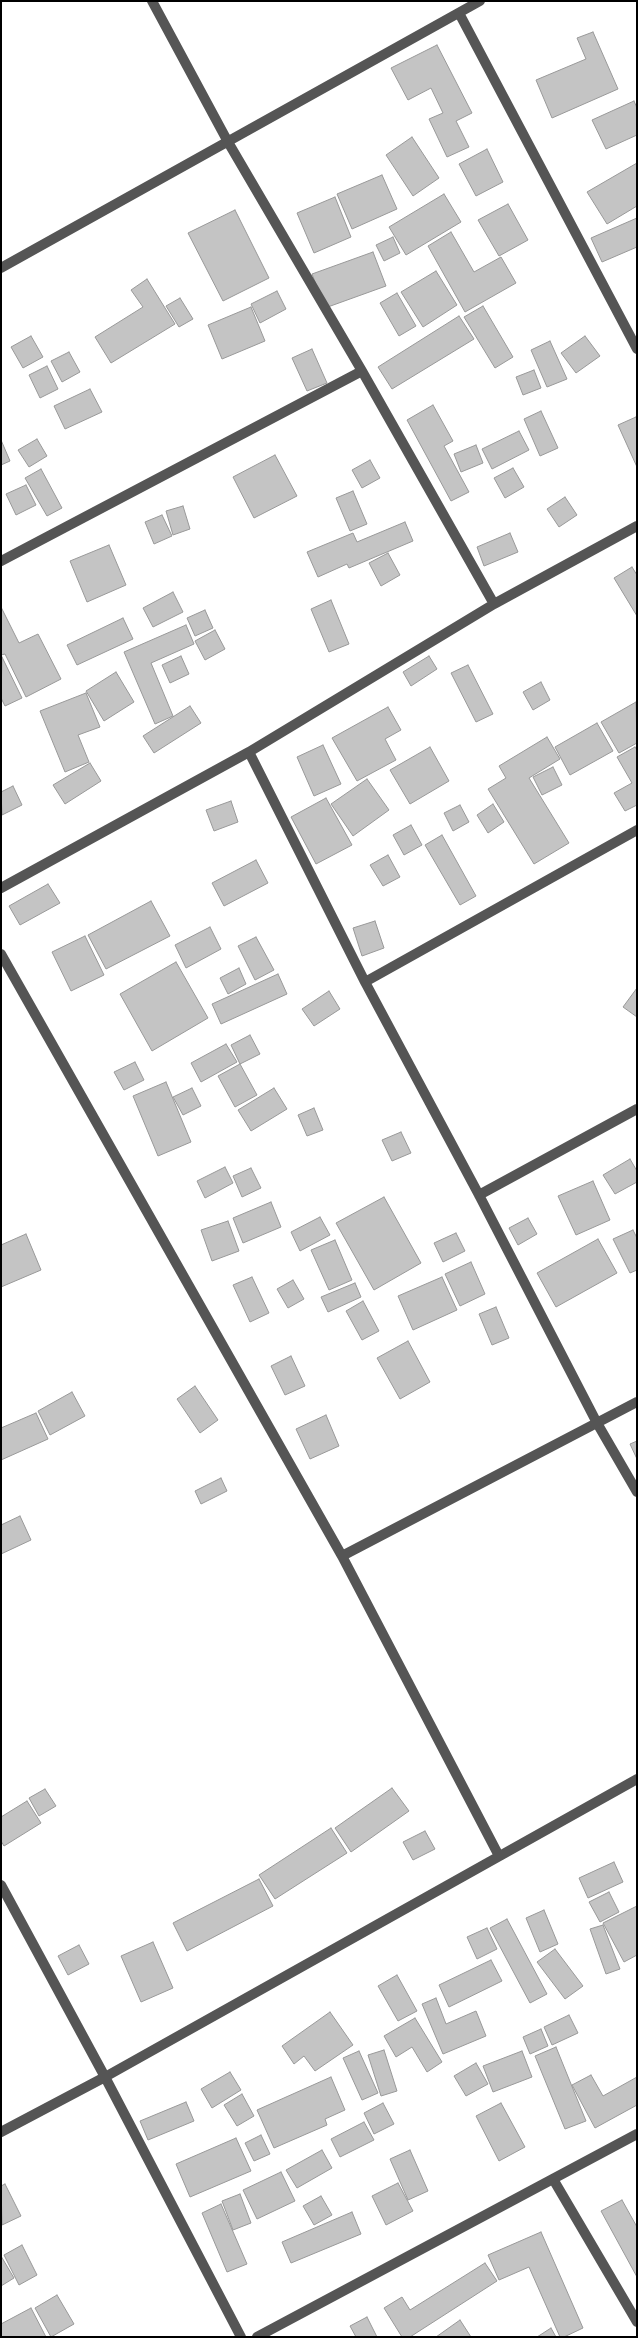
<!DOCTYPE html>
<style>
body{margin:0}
#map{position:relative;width:638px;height:2338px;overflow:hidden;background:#fff;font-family:"Varela Round",sans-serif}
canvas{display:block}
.frame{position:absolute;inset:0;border:2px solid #000;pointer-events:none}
</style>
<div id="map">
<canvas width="638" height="2338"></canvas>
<div class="frame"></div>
</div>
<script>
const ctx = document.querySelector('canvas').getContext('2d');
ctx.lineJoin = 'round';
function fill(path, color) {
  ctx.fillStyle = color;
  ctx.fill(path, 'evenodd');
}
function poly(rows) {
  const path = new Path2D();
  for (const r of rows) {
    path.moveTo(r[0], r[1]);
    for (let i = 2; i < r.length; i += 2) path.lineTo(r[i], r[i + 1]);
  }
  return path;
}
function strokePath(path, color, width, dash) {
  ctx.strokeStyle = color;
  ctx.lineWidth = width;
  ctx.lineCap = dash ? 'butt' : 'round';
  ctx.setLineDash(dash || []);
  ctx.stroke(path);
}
const building = poly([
 [593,32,618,89,552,118,536,80,586,59,577,38,593,32],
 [437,45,472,113,456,121,469,147,447,157,429,119,443,113,431,88,408,100,391,68,437,45],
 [634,101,637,108,637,135,606,149,592,120,634,101],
 [412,137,439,178,413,196,386,155,412,137],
 [487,149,503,182,476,196,459,164,487,149],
 [637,163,637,206,607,224,587,192,637,163],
 [382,175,397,209,352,229,337,194,382,175],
 [444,194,461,222,406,255,389,227,444,194],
 [335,197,351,237,314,253,297,213,335,197],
 [508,204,528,240,499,256,478,220,508,204],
 [235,210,269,278,223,301,188,233,235,210],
 [637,218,637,247,602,262,591,238,637,218],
 [451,232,474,272,501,257,516,283,465,312,428,246,451,232],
 [393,237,400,253,384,261,376,245,393,237],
 [373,252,386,286,325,308,312,274,373,252],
 [436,271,457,305,423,327,401,292,436,271],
 [147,279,175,324,111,363,95,337,143,307,131,290,147,279],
 [277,291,286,309,260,323,251,304,277,291],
 [397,293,416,326,399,336,380,303,397,293],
 [180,298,193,319,179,327,166,306,180,298],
 [483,306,513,357,495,368,464,317,483,306],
 [251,307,265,341,222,359,208,325,251,307],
 [459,316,474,339,392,389,378,367,459,316],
 [31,336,43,357,23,368,11,347,31,336],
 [585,336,600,356,576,373,561,353,585,336],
 [550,341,567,379,547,387,531,350,550,341],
 [312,349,327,383,307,391,292,358,312,349],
 [69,352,80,372,62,382,51,361,69,352],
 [47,366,58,389,40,398,29,375,47,366],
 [534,370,541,388,523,395,516,377,534,370],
 [90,389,102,412,65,429,54,406,90,389],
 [433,405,453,441,444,446,469,492,451,501,407,420,433,405],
 [541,411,558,448,540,456,524,419,541,411],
 [636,417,637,420,637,467,618,425,636,417],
 [519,431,529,450,492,469,482,449,519,431],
 [37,439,47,456,29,467,18,450,37,439],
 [1,440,10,461,1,465,1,440],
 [476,445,483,463,461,472,454,454,476,445],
 [275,455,297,496,254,518,233,477,275,455],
 [370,460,380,478,362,488,352,470,370,460],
 [513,468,524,487,505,498,494,478,513,468],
 [41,469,62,508,47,516,25,478,41,469],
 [26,485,36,505,16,515,6,494,26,485],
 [353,491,367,524,350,531,336,498,353,491],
 [565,497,577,515,559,527,547,509,565,497],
 [183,506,190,529,173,535,166,511,183,506],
 [162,515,172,536,154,544,145,522,162,515],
 [405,522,413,541,349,568,347,564,318,577,307,552,353,533,357,542,405,522],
 [510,533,518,552,484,566,477,547,510,533],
 [109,545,126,585,87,602,70,561,109,545],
 [388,553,400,575,381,586,369,563,388,553],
 [632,567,637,575,637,616,614,578,632,567],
 [173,592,183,612,153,627,143,608,173,592],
 [331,600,349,644,329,652,311,609,331,600],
 [1,607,19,643,38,634,61,679,26,697,5,654,1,655,1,607],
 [205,610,213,628,195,636,187,618,205,610],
 [123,618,133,639,77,665,67,645,123,618],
 [186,625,194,644,151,663,173,716,155,724,124,652,186,625],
 [215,630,225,649,205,660,195,641,215,630],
 [181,656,189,674,170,683,162,665,181,656],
 [429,656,437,669,411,686,403,672,429,656],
 [2,657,22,698,5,706,1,698,2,657],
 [468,665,493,714,476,722,451,673,468,665],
 [116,672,134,702,104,721,86,691,116,672],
 [541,682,550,700,533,710,523,692,541,682],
 [86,693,100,727,78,735,89,762,65,772,40,711,86,693],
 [636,702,637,743,619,753,601,722,636,702],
 [190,706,201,723,154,753,143,736,190,706],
 [388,707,401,730,385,739,396,760,357,781,332,738,388,707],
 [597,723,613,751,570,775,555,747,597,723],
 [547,737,560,759,529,778,569,843,534,864,488,789,506,778,499,766,547,737],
 [323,745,341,784,314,796,297,757,323,745],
 [430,747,449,781,410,804,390,770,430,747],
 [635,747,637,750,637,805,625,811,614,793,632,783,617,757,635,747],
 [90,763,101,781,65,804,53,785,90,763],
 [553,767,562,785,542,795,533,777,553,767],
 [367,779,389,810,353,836,331,804,367,779],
 [13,786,22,805,2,815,1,792,13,786],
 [326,798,352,845,316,864,291,817,326,798],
 [231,801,238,822,214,831,206,810,231,801],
 [493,804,504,822,488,833,477,815,493,804],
 [460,805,469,822,453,831,444,813,460,805],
 [411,825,422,845,404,855,393,835,411,825],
 [442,835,476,896,460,905,425,845,442,835],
 [388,855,400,877,383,886,370,865,388,855],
 [256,860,268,883,224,906,212,883,256,860],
 [48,884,60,903,20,925,9,906,48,884],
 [151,901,170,936,106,969,88,935,151,901],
 [375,921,384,948,362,956,353,928,375,921],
 [210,927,221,949,186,968,175,945,210,927],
 [85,936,104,975,71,991,52,952,85,936],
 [256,937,274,970,255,980,238,946,256,937],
 [176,962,208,1018,152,1051,120,994,176,962],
 [239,968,246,984,228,994,220,978,239,968],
 [278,974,287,994,221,1024,212,1004,278,974],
 [637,988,637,1017,623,1007,637,988],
 [329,991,340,1009,314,1026,302,1009,329,991],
 [250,1035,260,1054,240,1064,231,1045,250,1035],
 [226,1044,237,1062,201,1082,191,1063,226,1044],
 [135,1062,144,1080,124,1090,114,1072,135,1062],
 [240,1064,257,1095,235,1107,218,1076,240,1064],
 [166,1082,191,1142,158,1156,133,1096,166,1082],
 [192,1088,201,1106,183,1115,173,1097,192,1088],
 [274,1088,287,1109,251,1131,238,1110,274,1088],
 [314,1108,323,1130,307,1136,298,1115,314,1108],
 [401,1132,411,1153,392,1161,382,1140,401,1132],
 [630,1159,637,1171,637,1182,615,1194,603,1175,630,1159],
 [225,1167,233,1183,205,1198,197,1181,225,1167],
 [251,1168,261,1188,242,1197,233,1176,251,1168],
 [593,1181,610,1220,576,1235,558,1196,593,1181],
 [384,1197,421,1263,374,1290,336,1223,384,1197],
 [271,1202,281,1227,243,1243,233,1218,271,1202],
 [320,1217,330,1235,300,1251,291,1232,320,1217],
 [528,1218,537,1234,518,1245,509,1228,528,1218],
 [228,1221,239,1251,212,1261,201,1230,228,1221],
 [633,1230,637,1238,637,1270,630,1273,613,1239,633,1230],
 [456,1233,465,1251,443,1262,434,1243,456,1233],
 [26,1234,41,1270,1,1287,1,1245,26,1234],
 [598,1239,617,1273,556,1307,537,1273,598,1239],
 [335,1240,352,1280,329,1290,311,1250,335,1240],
 [471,1262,485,1294,460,1306,445,1274,471,1262],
 [252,1277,269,1313,250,1322,233,1285,252,1277],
 [442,1277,457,1310,413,1330,398,1296,442,1277],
 [293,1280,304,1299,288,1308,277,1289,293,1280],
 [355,1283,361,1297,328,1312,321,1297,355,1283],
 [363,1301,379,1331,362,1340,346,1311,363,1301],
 [496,1307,509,1338,492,1345,479,1314,496,1307],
 [408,1341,430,1382,400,1399,377,1358,408,1341],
 [291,1356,305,1386,285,1395,271,1366,291,1356],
 [195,1386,218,1420,200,1433,177,1399,195,1386],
 [72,1392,85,1416,50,1435,38,1411,72,1392],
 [36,1413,48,1439,1,1460,1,1428,36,1413],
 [326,1415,339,1446,310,1459,296,1429,326,1415],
 [637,1441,637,1459,630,1444,637,1441],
 [221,1478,227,1491,201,1504,195,1491,221,1478],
 [20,1516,31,1540,1,1554,1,1525,20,1516],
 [392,1788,409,1811,351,1852,335,1828,392,1788],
 [45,1789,56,1806,39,1816,29,1798,45,1789],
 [27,1801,41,1823,4,1846,1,1841,1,1817,27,1801],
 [331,1828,347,1853,275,1899,259,1875,331,1828],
 [425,1831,435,1849,413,1860,403,1842,425,1831],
 [614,1862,623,1882,588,1898,579,1878,614,1862],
 [259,1879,273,1906,187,1951,173,1923,259,1879],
 [609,1892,619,1912,600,1922,589,1902,609,1892],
 [637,1906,637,1955,624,1962,603,1923,637,1906],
 [544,1910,558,1944,540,1952,526,1918,544,1910],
 [507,1919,547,1994,530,2003,490,1928,507,1919],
 [603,1925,620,1969,606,1974,590,1929,603,1925],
 [487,1928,497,1949,477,1959,467,1937,487,1928],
 [153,1942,173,1988,141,2002,121,1956,153,1942],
 [79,1945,89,1964,68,1975,58,1956,79,1945],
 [555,1949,583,1986,565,1999,537,1962,555,1949],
 [491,1960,502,1981,449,2007,439,1985,491,1960],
 [397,1975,417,2011,398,2021,378,1986,397,1975],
 [436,1998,446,2024,476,2011,486,2036,443,2054,422,2004,436,1998],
 [330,2012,353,2045,315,2071,304,2056,294,2064,282,2046,330,2012],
 [569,2015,578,2033,552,2045,544,2027,569,2015],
 [415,2018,442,2062,427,2072,412,2047,396,2057,384,2036,415,2018],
 [541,2029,548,2046,530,2054,523,2037,541,2029],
 [556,2047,586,2121,565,2129,535,2056,556,2047],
 [384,2050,397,2091,381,2096,368,2055,384,2050],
 [359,2051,378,2093,362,2100,343,2058,359,2051],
 [522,2051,532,2077,493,2092,483,2066,522,2051],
 [476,2063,488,2084,466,2096,454,2076,476,2063],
 [230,2072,241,2090,212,2108,201,2089,230,2072],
 [591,2075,603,2096,637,2077,637,2105,595,2128,572,2085,591,2075],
 [331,2077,345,2110,325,2119,327,2125,274,2148,257,2110,331,2077],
 [242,2094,254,2116,237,2126,224,2105,242,2094],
 [186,2102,194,2121,148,2140,140,2121,186,2102],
 [383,2103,394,2124,374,2134,364,2113,383,2103],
 [501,2103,525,2147,499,2161,476,2116,501,2103],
 [364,2122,374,2140,340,2157,331,2139,364,2122],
 [261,2135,270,2154,254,2161,245,2143,261,2135],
 [236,2138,251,2171,190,2197,176,2164,236,2138],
 [322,2150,332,2168,297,2188,286,2170,322,2150],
 [410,2150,428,2191,408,2200,390,2159,410,2150],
 [281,2172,295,2201,257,2219,243,2190,281,2172],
 [398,2183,413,2211,386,2225,372,2196,398,2183],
 [5,2184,21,2216,2,2225,1,2186,5,2184],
 [240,2194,251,2223,233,2230,222,2201,240,2194],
 [321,2196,332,2215,314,2225,303,2206,321,2196],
 [622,2200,637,2227,637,2277,601,2211,622,2200],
 [221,2204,247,2264,227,2272,202,2213,221,2204],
 [352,2212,361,2234,291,2263,282,2242,352,2212],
 [541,2232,583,2328,564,2337,560,2337,529,2267,499,2280,488,2255,541,2232],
 [22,2245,37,2275,19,2285,4,2255,22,2245],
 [1,2256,14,2278,1,2286,1,2256],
 [485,2263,497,2281,410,2337,402,2337,384,2308,402,2297,410,2310,485,2263],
 [57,2295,74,2324,51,2337,35,2308,57,2295],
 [31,2308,46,2337,1,2337,1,2324,31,2308],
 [367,2317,377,2337,356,2337,350,2326,367,2317],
 [460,2320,471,2337,436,2337,460,2320],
 [551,2328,556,2337,537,2337,551,2328]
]);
fill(building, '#c4c4c4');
strokePath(building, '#999', 1);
strokePath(poly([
 [152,1,228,142,362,371,494,604],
 [459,13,637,349],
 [1,268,480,1],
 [1,561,362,371],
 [249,752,365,982,479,1195,597,1423,637,1492],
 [1,888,249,752,494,604,637,526],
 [1,954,342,1556,499,1856],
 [365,982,637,830],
 [479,1195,637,1109],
 [342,1556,637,1402],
 [1,1885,105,2077,241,2337],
 [1,2132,105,2077,637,1779],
 [553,2179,637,2322],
 [257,2337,637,2134]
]), '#555', 10);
</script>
